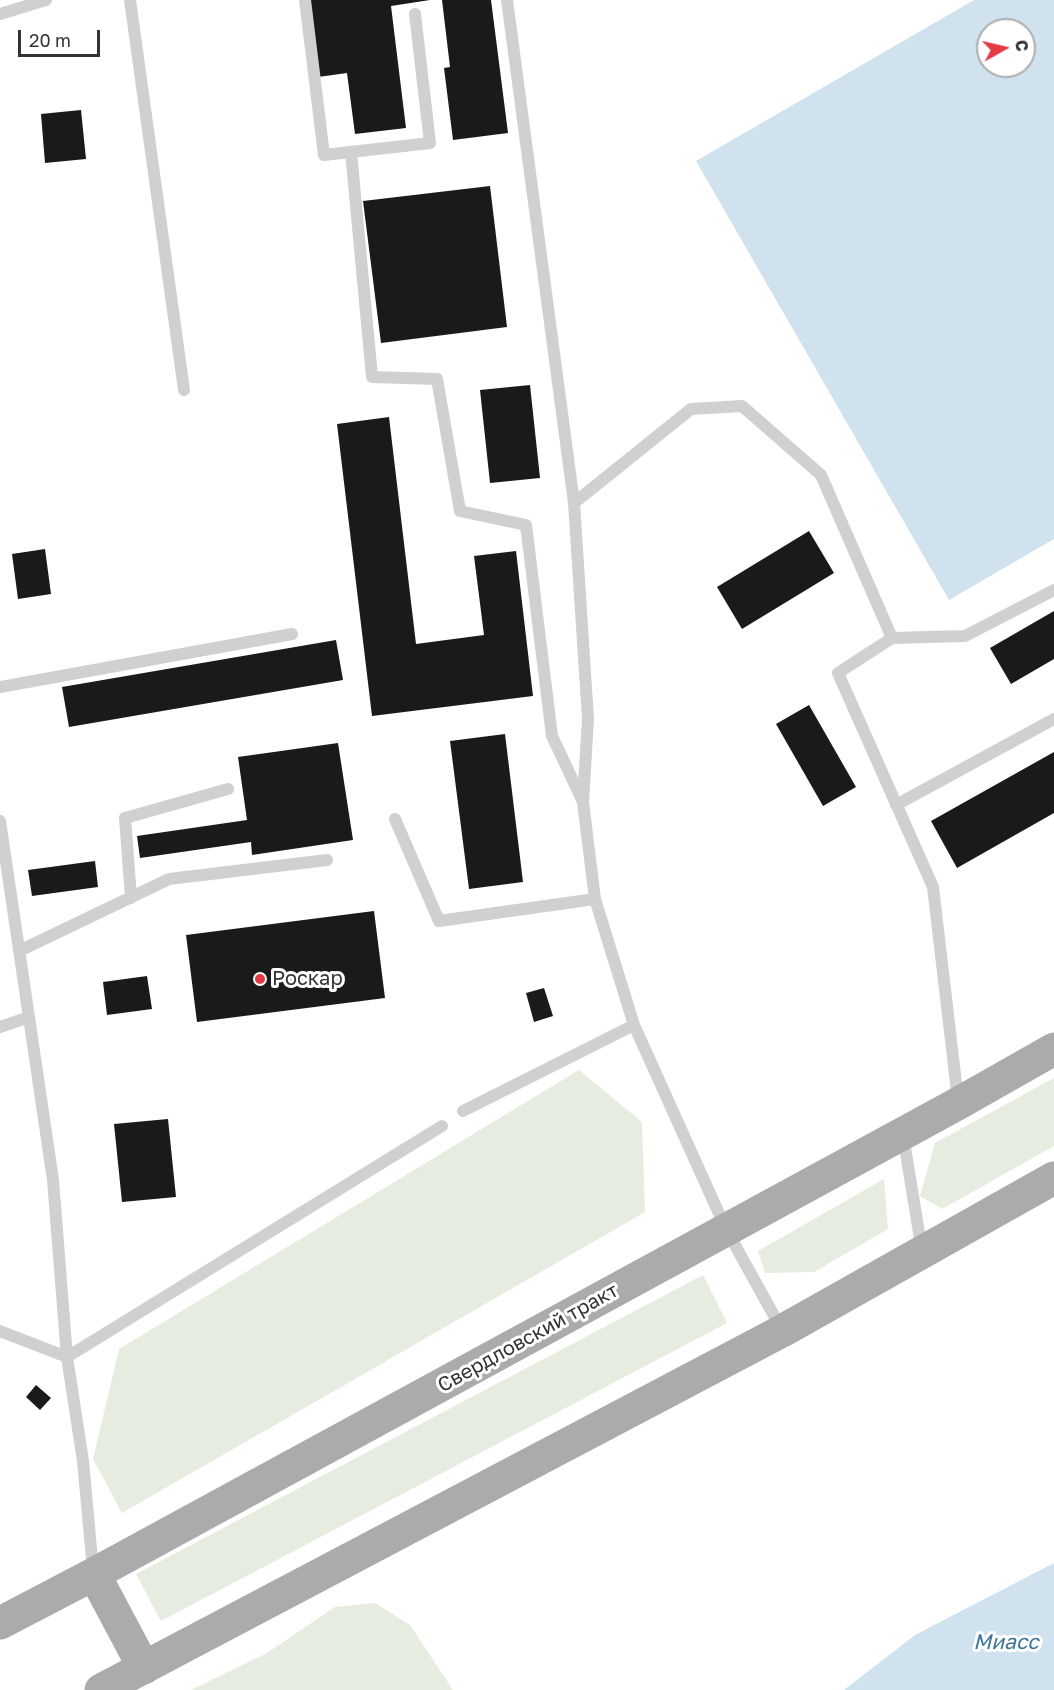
<!DOCTYPE html>
<meta charset="utf-8">
<style>
body{margin:0}
#map{position:relative;width:1054px;height:1690px;overflow:hidden;background:#fff;font-family:"Golos Text",sans-serif}
canvas{display:block}
.north{position:absolute;left:976px;top:18px;width:60px;height:60px;box-sizing:border-box;background:#fff;border:2px solid #adadad;border-radius:50%;rotate:82deg;font-size:16px;font-weight:700;line-height:24px;text-align:center;color:#333}
.north::after{content:'';display:block;margin:auto;width:21px;height:27px;background:#e63946;clip-path:polygon(50% 0,100% 100%,50% 72%,0 100%)}
.scale{position:absolute;left:18px;top:30px;width:82px;height:27px;box-sizing:border-box;border:3px solid #333;border-top:0;padding-left:8px;font-size:18px;line-height:21px;white-space:nowrap;color:#333;-webkit-text-stroke:4px #fff;paint-order:stroke}
</style>
<div id="map">
<canvas width="1054" height="1690"></canvas>
<div class="north">С</div>
<div class="scale">20 m</div>
</div>
<script>
const ctx = document.querySelector('canvas').getContext('2d');
ctx.lineJoin = 'round';
function fill(path, color) {
  ctx.fillStyle = color;
  ctx.fill(path, 'evenodd');
}
function poly(rows) {
  const path = new Path2D();
  for (const r of rows) {
    path.moveTo(r[0], r[1]);
    for (let i = 2; i < r.length; i += 2) path.lineTo(r[i], r[i + 1]);
  }
  return path;
}
function strokePath(path, color, width, dash) {
  ctx.strokeStyle = color;
  ctx.lineWidth = width;
  ctx.lineCap = dash ? 'butt' : 'round';
  ctx.setLineDash(dash || []);
  ctx.stroke(path);
}
function label(font, color, halo, rows, align = 'center') {
  ctx.font = font + ' "Golos Text",sans-serif';
  ctx.lineWidth = 6;
  ctx.setLineDash([]);
  ctx.textBaseline = 'middle';
  ctx.strokeStyle = halo;
  ctx.fillStyle = color;
  for (const [text, x, y, turn = 0] of rows) {
    ctx.save();
    ctx.translate(x, y);
    ctx.rotate((+turn || 0) * Math.PI / 180);
    ctx.textAlign = isNaN(turn) ? turn : align;
    if (halo) ctx.strokeText(text, 0, 0);
    ctx.fillText(text, 0, 0);
    ctx.restore();
  }
}
fill(poly([
 [579,1070,642,1122,645,1212,122,1513,93,1459,119,1349],
 [1054,1078,1054,1146,942,1209,920,1196,935,1143],
 [884,1179,888,1229,814,1272,765,1273,758,1251],
 [703,1275,727,1323,161,1621,136,1574],
 [375,1603,410,1625,453,1690,191,1690,267,1653,335,1607]
]), '#e6ecdf');
fill(poly([
 [974,0,1054,0,1054,539,949,600,696,161],
 [988,30,1024,30,1024,66,988,66],
 [1054,1563,1054,1690,844,1690,915,1635]
]), '#cfe2ee');
fill(poly([
 [309,0,430,0,391,6,406,128,355,134,347,73,318,77],
 [442,0,491,0,508,133,453,140,444,68,450,67],
 [81,110,86,159,45,163,41,114],
 [490,186,507,327,381,343,363,201],
 [530,385,540,478,490,483,480,390],
 [389,417,416,644,484,635,474,556,516,551,533,696,372,716,337,424],
 [809,531,834,573,742,629,717,587],
 [45,549,51,594,18,599,12,554],
 [1054,611,1054,659,1011,684,990,648],
 [336,640,343,680,69,727,62,687],
 [809,705,856,787,823,806,776,724],
 [505,734,523,882,469,889,450,741],
 [338,743,353,840,252,855,251,842,140,858,137,836,247,820,238,757],
 [1054,752,1054,813,957,868,931,821],
 [95,861,98,887,32,896,28,870],
 [374,911,385,998,197,1022,186,935],
 [147,976,152,1009,107,1015,103,982],
 [544,988,553,1016,534,1022,526,993],
 [168,1119,176,1197,122,1202,114,1124],
 [36,1385,51,1398,40,1410,26,1397]
]), '#1a1a1a');
strokePath(poly([
 [130,0,184,390],
 [305,0,324,155,430,143,415,14],
 [507,0,574,503,588,719,583,802,595,899,634,1025,726,1229,782,1330],
 [0,14,46,0],
 [351,152,372,377,437,379,460,511,526,525,552,736,583,802],
 [574,503,691,409,742,406,821,475,892,638],
 [0,687,292,634],
 [896,805,1054,719],
 [395,819,439,921,595,899],
 [0,821,53,1180,67,1357,83,1461,93,1570],
 [131,898,125,818,228,789],
 [19,951,169,879,327,860],
 [0,1027,29,1017],
 [958,1100,933,887,838,673,892,638,965,636,1054,590],
 [463,1111,634,1025],
 [903,1135,922,1251],
 [0,1331,67,1357,442,1126]
]), '#d0d0d0', 12);
strokePath(poly([
 [94,1574,144,1668],
 [0,1623,94,1574,959,1103,1054,1049],
 [101,1690,782,1331,1054,1178]
]), '#ababab', 33);
for (const [x, y, r, color] of [
 [260,979,6,"#e63946"]
]) {
  const dot = new Path2D();
  dot.arc(x, y, r, 0, 2 * Math.PI);
  ctx.fillStyle = color;
  ctx.fill(dot);
  strokePath(dot, '#fff', 2);
}
label('20px', '#333', '#fff', [
 ["Роскар",272,979]
], 'left');
label('20px', '#333', '#fff', [
 ["Свердловский тракт",528,1338,-29]
]);
label('italic 21px', '#3f7597', '#fff', [
 ["Миасс",1006,1642]
]);
</script>
